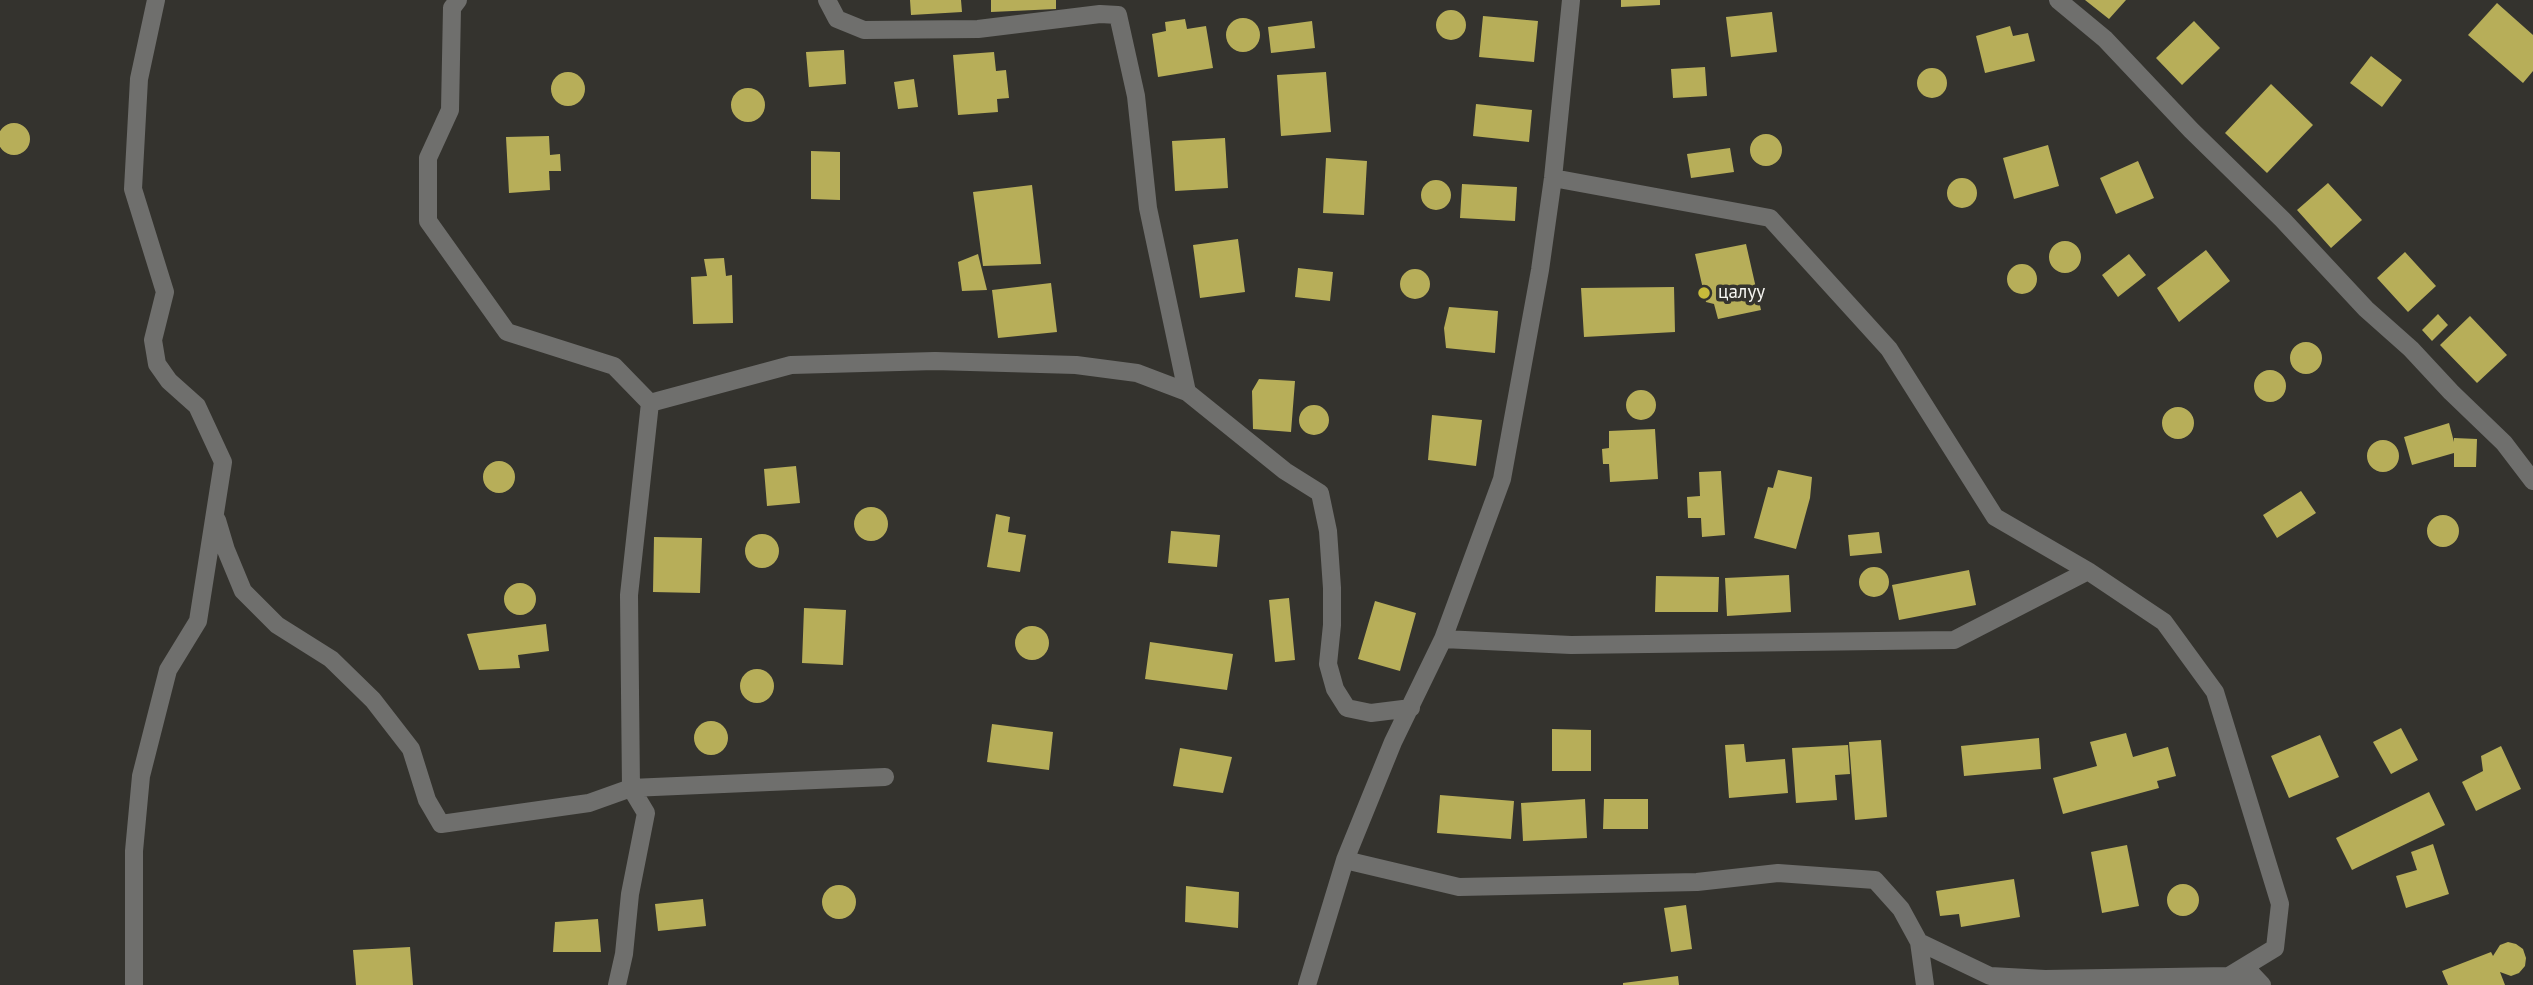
<!DOCTYPE html>
<meta charset="utf-8">
<style>
body{margin:0}
canvas{display:block;background:#34332e}
</style>
<canvas width="2533" height="985"></canvas>
<script>
const ctx = document.querySelector('canvas').getContext('2d');
ctx.lineJoin = 'round';
function fill(path, color) {
  ctx.fillStyle = color;
  ctx.fill(path, 'evenodd');
}
function poly(rows) {
  const path = new Path2D();
  for (const r of rows) {
    if (r.length === 3) {
      path.moveTo(r[0] + r[2], r[1]);
      path.arc(r[0], r[1], r[2], 0, 2 * Math.PI);
      continue;
    }
    path.moveTo(r[0], r[1]);
    for (let i = 2; i < r.length; i += 2) path.lineTo(r[i], r[i + 1]);
  }
  return path;
}
function strokePath(path, color, width, dash) {
  ctx.strokeStyle = color;
  ctx.lineWidth = width;
  ctx.lineCap = dash ? 'butt' : 'round';
  ctx.setLineDash(dash || []);
  ctx.stroke(path);
}
function label(font, color, halo, rows, align = 'center') {
  ctx.font = font + ' "PT Sans",sans-serif';
  ctx.lineWidth = 7;
  ctx.setLineDash([]);
  ctx.textBaseline = 'middle';
  ctx.strokeStyle = halo;
  ctx.fillStyle = color;
  for (const [text, x, y, turn = 0] of rows) {
    ctx.save();
    ctx.translate(x, y);
    ctx.rotate((+turn || 0) * Math.PI / 180);
    ctx.textAlign = isNaN(turn) ? turn : align;
    if (halo) ctx.strokeText(text, 0, 0);
    ctx.fillText(text, 0, 0);
    ctx.restore();
  }
}
fill(poly([
 [910,0,961,0,962,12,911,15],
 [991,0,1056,0,1056,9,991,12],
 [1621,0,1660,0,1660,5,1621,7],
 [2085,0,2126,0,2109,19],
 [2497,3,2533,35,2533,71,2523,83,2468,35],
 [1451,25,15],
 [1772,12,1777,52,1731,57,1726,17],
 [1483,16,1538,21,1534,62,1479,57],
 [1243,35,17],
 [1185,19,1187,29,1206,26,1213,68,1158,77,1152,34,1166,31,1165,22],
 [1312,21,1315,48,1271,53,1268,27],
 [2194,21,2220,48,2182,85,2156,58],
 [2010,26,2013,36,2028,33,2035,61,1985,73,1976,36],
 [844,50,846,84,809,87,806,52],
 [994,52,996,71,1006,70,1009,98,997,99,998,112,958,115,953,55],
 [2371,56,2402,80,2382,107,2350,83],
 [1705,67,1707,96,1673,98,1671,69],
 [1932,83,15],
 [1326,72,1331,132,1281,136,1277,75],
 [568,89,17],
 [914,79,918,107,898,109,894,82],
 [2271,84,2313,125,2267,173,2225,133],
 [748,105,17],
 [1476,104,1532,110,1529,142,1473,136],
 [14,139,16],
 [1766,150,16],
 [549,136,550,155,560,154,561,171,549,171,550,190,509,193,506,137],
 [1225,138,1228,188,1175,191,1172,141],
 [2048,145,2059,186,2014,199,2003,158],
 [1730,148,1734,172,1691,178,1687,154],
 [811,151,840,152,840,200,811,199],
 [1326,158,1367,161,1364,215,1323,213],
 [2138,161,2154,198,2116,214,2100,178],
 [1962,193,15],
 [1436,195,15],
 [2328,183,2362,220,2331,248,2297,210],
 [1462,184,1517,187,1515,221,1460,218],
 [1032,185,1041,264,983,266,973,192],
 [1238,239,1245,292,1200,298,1193,245],
 [2065,257,16],
 [1746,244,1761,310,1718,319,1714,304,1706,302,1695,254],
 [2206,250,2230,281,2179,322,2157,288],
 [2405,252,2436,286,2408,312,2377,278],
 [978,254,987,290,962,291,958,262],
 [2129,254,2146,275,2118,297,2102,275],
 [724,258,726,276,732,275,733,323,693,324,691,277,707,276,704,259],
 [2022,279,15],
 [1298,268,1333,272,1330,301,1295,297],
 [1415,284,15],
 [1051,283,1057,332,998,338,992,290],
 [1674,287,1675,332,1584,337,1581,288],
 [1449,307,1498,311,1495,353,1446,348,1444,328],
 [2438,314,2448,325,2432,341,2422,330],
 [2470,316,2507,355,2477,383,2440,345],
 [2306,358,16],
 [2270,386,16],
 [1259,379,1295,381,1291,432,1253,429,1252,391],
 [1641,405,15],
 [1314,420,15],
 [2178,423,16],
 [1432,415,1482,420,1476,466,1428,460],
 [2449,423,2454,442,2454,438,2477,439,2476,467,2454,467,2454,453,2412,465,2404,437],
 [1655,429,1658,479,1610,482,1609,464,1603,464,1602,449,1609,448,1609,431],
 [2383,456,16],
 [499,477,16],
 [796,466,800,503,767,506,764,469],
 [1778,470,1812,477,1810,498,1796,549,1754,538,1768,487,1773,488],
 [1721,471,1725,535,1702,537,1701,518,1688,518,1687,497,1700,496,1699,472],
 [2301,491,2316,513,2277,538,2263,515],
 [871,524,17],
 [996,514,1010,517,1008,532,1026,535,1020,572,987,567],
 [2443,531,16],
 [1171,531,1220,535,1217,567,1168,563],
 [1879,532,1882,553,1850,556,1848,535],
 [762,551,17],
 [654,537,702,538,700,593,653,592],
 [1874,582,15],
 [1969,570,1976,605,1899,620,1892,585],
 [1789,575,1791,612,1727,616,1725,578],
 [1656,576,1719,577,1718,612,1655,612],
 [520,599,16],
 [1289,598,1295,660,1275,662,1269,600],
 [1375,601,1416,613,1400,671,1358,659],
 [804,608,846,610,843,665,802,663],
 [546,624,549,651,518,655,520,668,479,670,467,634],
 [1032,643,17],
 [1150,642,1233,654,1227,690,1145,679],
 [757,686,17],
 [711,738,17],
 [992,724,1053,732,1049,770,987,762],
 [2401,728,2418,760,2391,774,2373,742],
 [1552,729,1591,730,1591,771,1552,771],
 [2126,733,2133,757,2168,747,2176,776,2157,781,2159,788,2063,814,2053,778,2097,766,2090,742],
 [2320,735,2339,777,2289,798,2271,756],
 [2039,738,2041,769,1964,776,1961,746],
 [1881,740,1887,817,1855,820,1849,742],
 [1744,744,1746,762,1785,759,1788,793,1729,798,1725,745],
 [1848,745,1850,774,1835,775,1837,800,1796,803,1792,748],
 [2501,746,2521,789,2476,811,2462,782,2483,771,2481,756],
 [1180,748,1232,757,1223,793,1173,786],
 [2429,792,2445,825,2352,870,2336,838],
 [1440,795,1514,801,1511,839,1437,833],
 [1585,799,1587,838,1523,841,1521,803],
 [1604,799,1648,799,1648,829,1603,829],
 [2433,844,2449,894,2406,908,2396,876,2417,870,2411,852],
 [2127,845,2139,906,2102,913,2091,852],
 [2014,879,2020,917,1961,927,1959,914,1940,916,1936,891],
 [2183,900,16],
 [839,902,17],
 [1186,886,1239,892,1238,928,1185,922],
 [703,899,706,926,658,931,655,904],
 [1686,905,1692,949,1671,952,1664,908],
 [598,919,601,952,553,952,555,922],
 [2508,942,2516,944,2523,949,2526,958,2525,966,2519,973,2511,976,2500,972,2505,985,2448,985,2442,971,2491,952,2493,956,2500,945],
 [410,947,413,985,356,985,353,950],
 [1678,976,1679,985,1623,985,1623,983]
]), '#b7ae59');
strokePath(poly([
 [458,0,452,8,450,110,428,158,428,221,507,332,614,366,650,403,791,365,935,361,1076,365,1137,373,1187,392,1285,471,1320,493,1328,531,1332,588,1332,625,1328,664,1335,689,1347,708,1371,713,1411,708],
 [827,0,837,19,864,30,978,29,1100,14,1118,15,1136,96,1148,208,1187,392],
 [2058,0,2105,39,2191,130,2283,220,2366,309,2411,349,2451,392,2504,443,2533,481],
 [1553,178,1770,218,1889,349,1995,517,2088,571,2164,622,2215,692,2280,904,2275,948,2229,976],
 [650,403,629,595,631,788,885,777],
 [217,520,226,550,243,591,277,625,331,659,373,700,411,749,427,800,441,824,589,803,631,788,646,813,630,894,624,954,617,985],
 [1443,639,1571,645,1954,640,2088,571],
 [1345,860,1459,887,1697,882,1778,873,1875,880,1901,909,1919,942,1925,985],
 [1919,942,1990,976,2045,979,2229,976,2243,985],
 [2245,967,2262,985],
 [134,985,134,851,141,776,168,670,198,621,223,462,197,406,169,381,157,364,153,340,165,292,133,189,139,79,156,0],
 [1307,985,1345,860,1393,742,1443,639,1502,479,1540,270,1553,178,1571,0]
]), '#6f6f6d', 18);
for (const [x, y, r, color] of [
 [1704,293,7,"#c8bb3b"]
]) {
  const dot = new Path2D();
  dot.arc(x, y, r, 0, 2 * Math.PI);
  ctx.fillStyle = color;
  ctx.fill(dot);
  strokePath(dot, '#34332e', 2.5);
}
label('19px', '#f5f5f1', '#34332e', [
 ["цалуу",1718,293]
], 'left');
</script>
